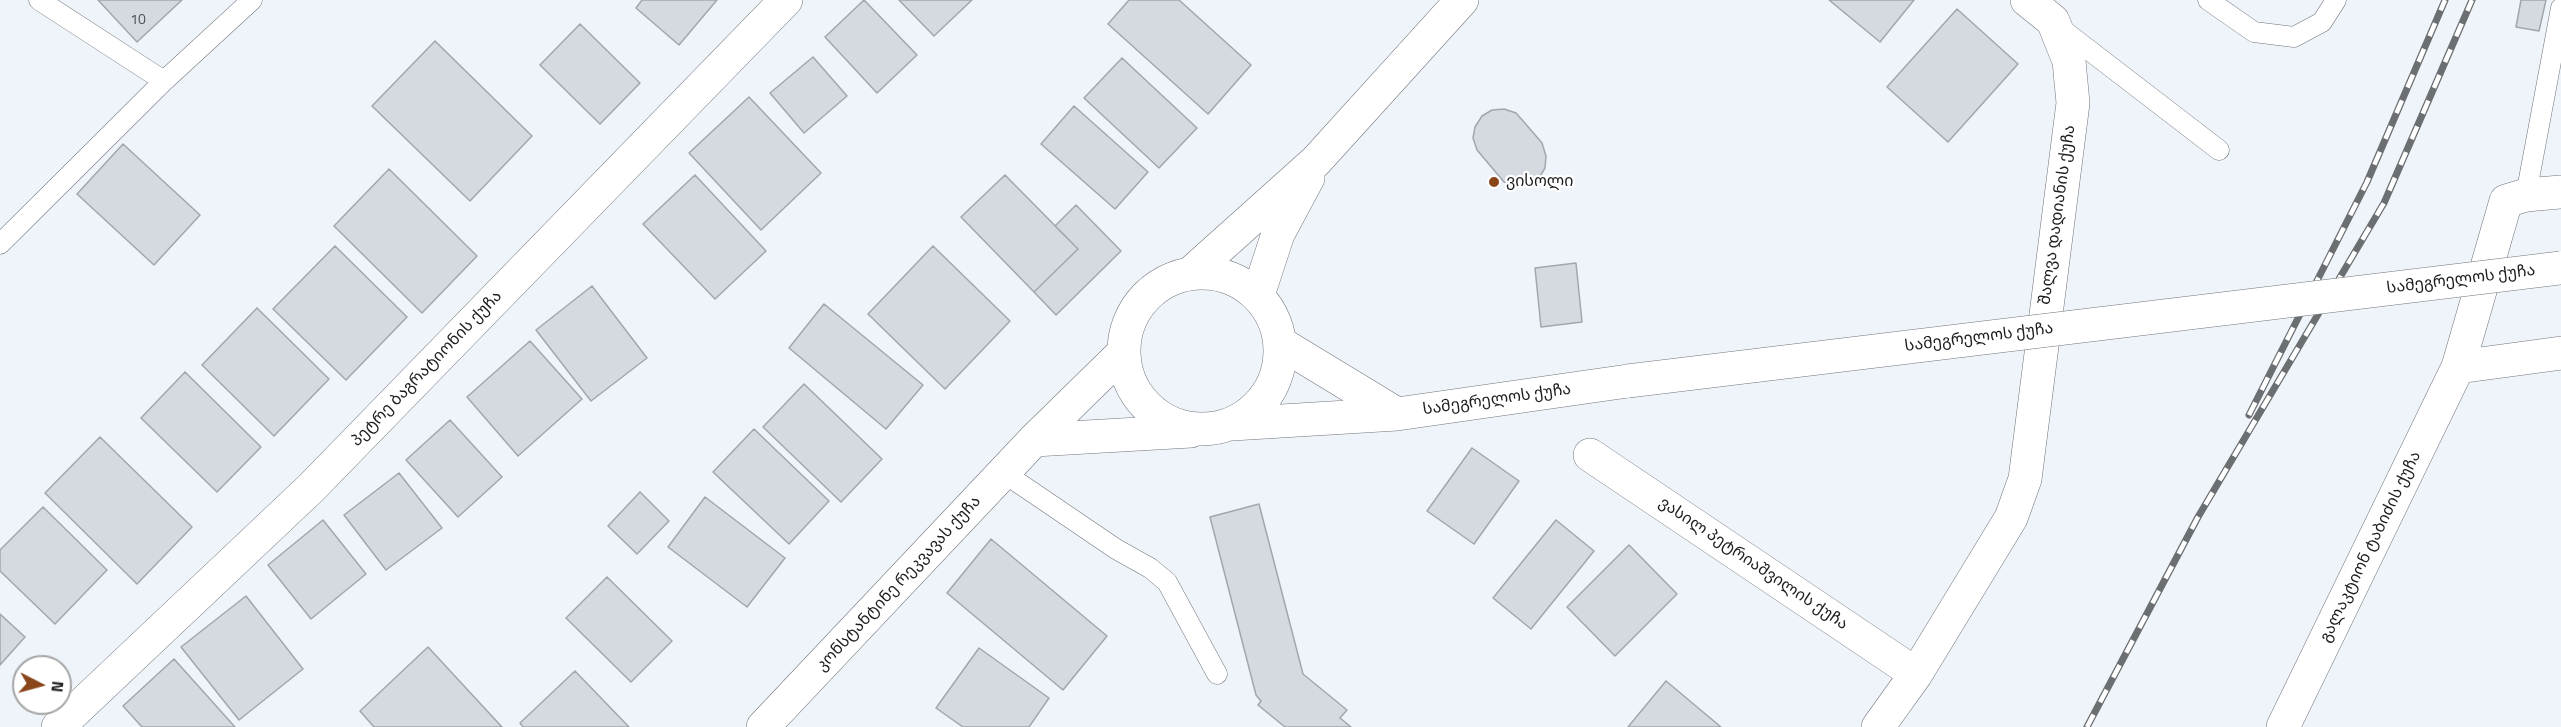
<!DOCTYPE html>
<meta charset="utf-8">
<style>
body{margin:0}
#map{position:relative;width:2561px;height:727px;overflow:hidden;background:#eff4fb;font-family:"Titillium Web",sans-serif}
canvas{display:block}
.north{position:absolute;left:12px;top:655px;width:60px;height:60px;box-sizing:border-box;background:#fff;border:2px solid #a4a5a5;border-radius:50%;rotate:96deg;font-size:16px;font-weight:700;line-height:24px;text-align:center;color:#1b1d1f}
.north::after{content:'';display:block;margin:auto;width:21px;height:27px;background:#8a461a;clip-path:polygon(50% 0,100% 100%,50% 72%,0 100%)}
</style>
<div id="map">
<canvas width="2561" height="727"></canvas>
<div class="north">N</div>
</div>
<script>
const ctx = document.querySelector('canvas').getContext('2d');
ctx.lineJoin = 'round';
function fill(path, color) {
  ctx.fillStyle = color;
  ctx.fill(path, 'evenodd');
}
function poly(rows) {
  const path = new Path2D();
  for (const r of rows) {
    if (r.length === 3) {
      path.moveTo(r[0] + r[2], r[1]);
      path.arc(r[0], r[1], r[2], 0, 2 * Math.PI);
      continue;
    }
    path.moveTo(r[0], r[1]);
    for (let i = 2; i < r.length; i += 2) path.lineTo(r[i], r[i + 1]);
  }
  return path;
}
function strokePath(path, color, width, dash) {
  ctx.strokeStyle = color;
  ctx.lineWidth = width;
  ctx.lineCap = dash ? 'butt' : 'round';
  ctx.setLineDash(dash || []);
  ctx.stroke(path);
}
function label(font, color, halo, rows, align = 'center') {
  ctx.font = font + ' "Titillium Web","Noto Sans Georgian",sans-serif';
  ctx.lineWidth = 4.5;
  ctx.setLineDash([]);
  ctx.textBaseline = 'middle';
  ctx.strokeStyle = halo;
  ctx.fillStyle = color;
  for (const [text, x, y, turn = 0] of rows) {
    ctx.save();
    ctx.translate(x, y);
    ctx.rotate((+turn || 0) * Math.PI / 180);
    ctx.textAlign = isNaN(turn) ? turn : align;
    if (halo) ctx.strokeText(text, 0, 0);
    ctx.fillText(text, 0, 0);
    ctx.restore();
  }
}
const building = poly([
 [98,0,182,0,137,42,98,0],
 [642,0,717,0,679,45,636,8,642,0],
 [864,0,917,55,877,93,825,37,864,0],
 [899,0,972,0,934,36,899,0],
 [1129,0,1179,0,1251,65,1208,114,1108,24,1129,0],
 [1829,0,1914,0,1880,42,1829,0],
 [2521,0,2546,0,2539,31,2516,27,2521,0],
 [1957,9,2018,64,1948,142,1887,87,1957,9],
 [580,24,640,83,600,124,540,65,580,24],
 [435,41,532,136,470,201,372,106,435,41],
 [813,57,847,96,804,133,770,93,813,57],
 [1122,58,1197,128,1159,168,1084,98,1122,58],
 [749,97,821,173,761,230,689,153,749,97],
 [1074,106,1148,172,1115,209,1041,144,1074,106],
 [1504,109,1516,113,1524,122,1542,143,1546,156,1545,168,1539,178,1529,184,1516,186,1504,182,1477,150,1473,138,1475,127,1482,116,1492,110,1504,109],
 [123,144,200,215,154,265,77,194,123,144],
 [389,169,477,256,422,313,334,226,389,169],
 [695,175,766,251,715,299,643,224,695,175],
 [1005,175,1078,249,1034,292,961,217,1005,175],
 [1076,205,1121,251,1056,315,1034,292,1078,249,1055,226,1076,205],
 [335,246,407,317,346,380,273,309,335,246],
 [933,246,1010,321,945,389,868,314,933,246],
 [1576,263,1582,322,1541,327,1535,268,1576,263],
 [592,286,647,358,591,401,536,330,592,286],
 [824,304,923,385,886,429,789,348,824,304],
 [257,308,329,379,274,436,202,365,257,308],
 [530,341,582,399,518,456,467,397,530,341],
 [185,372,261,447,217,492,141,418,185,372],
 [804,384,882,459,841,502,763,427,804,384],
 [450,420,502,477,458,517,406,460,450,420],
 [754,429,829,501,789,544,713,472,754,429],
 [100,437,192,527,137,584,45,493,100,437],
 [1472,448,1519,481,1474,544,1427,511,1472,448],
 [399,473,442,528,386,570,344,515,399,473],
 [640,492,669,521,637,554,608,526,640,492],
 [705,497,785,558,747,607,668,547,705,497],
 [1259,504,1303,674,1347,710,1340,718,1351,727,1285,727,1258,705,1261,701,1256,695,1210,517,1259,504],
 [43,507,107,570,55,624,0,571,0,550,43,507],
 [323,520,366,574,311,619,268,565,323,520],
 [1556,520,1594,551,1531,629,1493,598,1556,520],
 [991,539,1107,636,1063,690,947,593,991,539],
 [1629,545,1677,594,1615,656,1567,607,1629,545],
 [607,577,672,641,631,682,566,618,607,577],
 [246,596,303,669,239,720,181,647,246,596],
 [0,614,25,637,0,665,0,614],
 [428,647,502,727,374,727,360,711,428,647],
 [979,648,1049,698,1029,727,963,727,936,708,979,648],
 [174,659,235,727,142,727,123,706,174,659],
 [575,671,629,727,523,727,520,723,575,671],
 [1666,681,1721,727,1628,727,1666,681]
]);
fill(building, '#d5dae1');
strokePath(building, '#a2a6ad', 1.5);
const service = poly([
 [2208,0,2254,32,2294,37,2322,22,2336,0],
 [2059,27,2219,150],
 [164,81,252,0],
 [2526,195,2561,8],
 [0,244,164,81,39,0],
 [1004,473,1116,549,1150,568,1167,582,1217,674]
]);
const minor = poly([
 [2458,367,2561,353],
 [1590,455,1916,674],
 [58,727,311,488,786,0],
 [1878,727,1916,674,2011,518,2025,479,2073,103,2069,61,2053,21,2027,0],
 [2283,727,2458,367,2506,201,2526,195,2561,192]
]);
const tertiary = poly([
 [1191,273,1316,161,1462,0],
 [1258,295,1278,234,1308,178]
]);
const secondary = poly([
 [1202,351,78],
 [1280,343,1397,414],
 [1232,424,1397,414,1628,381],
 [1034,440,1191,431],
 [763,727,1034,440,1124,352]
]);
strokePath(service, '#71757b', 21);
strokePath(minor, '#71757b', 34);
strokePath(tertiary, '#71757b', 34);
strokePath(secondary, '#71757b', 34);
strokePath(service, '#fff', 20);
strokePath(minor, '#fff', 33);
strokePath(tertiary, '#fff', 33);
strokePath(secondary, '#fff', 33);
const rail = poly([
 [2249,415,2367,182,2445,0],
 [2087,727,2198,517,2384,203,2472,0]
]);
strokePath(rail, '#6b6f72', 7);
strokePath(rail, '#fff', 4.5, [14]);
const secondaryBridge = poly([
 [1628,381,2561,268]
]);
strokePath(secondaryBridge, '#71757b', 34, []);
strokePath(secondaryBridge, '#fff', 33);
for (const [x, y, r, color] of [
 [1494,182,6,"#8a461a"]
]) {
  const dot = new Path2D();
  dot.arc(x, y, r, 0, 2 * Math.PI);
  ctx.fillStyle = color;
  ctx.fill(dot);
  strokePath(dot, '#fff', 2);
}
label('14px', '#4a4c50', null, [
 ["10",138,21]
]);
label('16px', '#1b1d1f', '#fff', [
 ["ვისოლი",1506,182]
], 'left');
label('16px', '#1b1d1f', '#fff', [
 ["შალვა დადიანის ქუჩა",2058,215,-82],
 ["სამეგრელოს ქუჩა",2461,280,-7],
 ["სამეგრელოს ქუჩა",1979,338,-7],
 ["პეტრე ბაგრატიონის ქუჩა",427,369,-46],
 ["სამეგრელოს ქუჩა",1497,400,-8],
 ["გალაკტიონ ტაბიძის ქუჩა",2371,547,-64],
 ["ვასილ პეტრიაშვილის ქუჩა",1753,564,34],
 ["კონსტანტინე რეკვავას ქუჩა",899,584,-47]
]);
</script>
